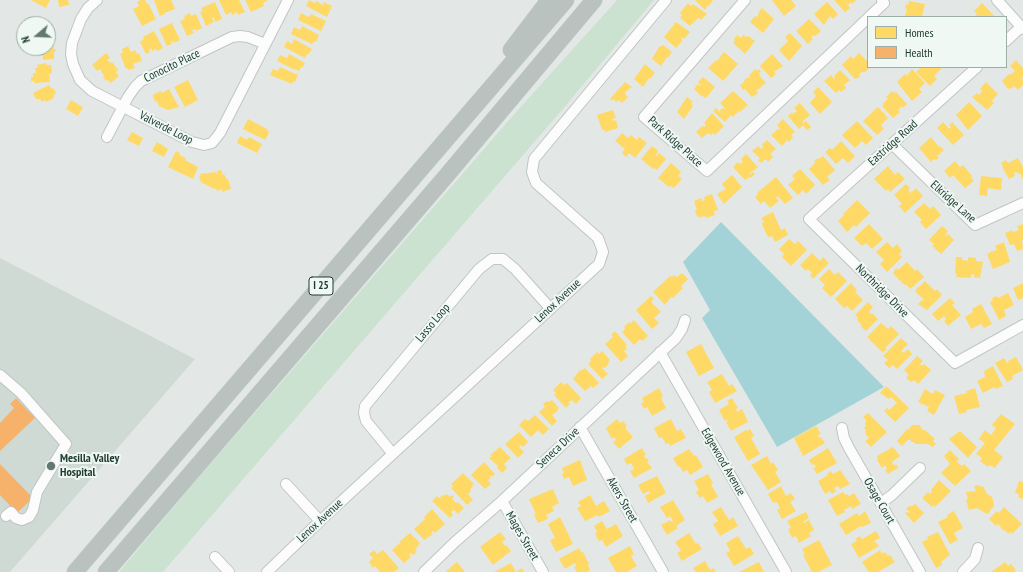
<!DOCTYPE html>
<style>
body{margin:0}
#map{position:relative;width:1023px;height:572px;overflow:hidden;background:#e3e8e6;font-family:"PT Sans Narrow",sans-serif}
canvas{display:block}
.legend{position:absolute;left:867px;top:16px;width:140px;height:52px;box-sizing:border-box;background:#f0f8f4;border:1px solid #9dada7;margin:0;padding:5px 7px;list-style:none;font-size:12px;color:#203c33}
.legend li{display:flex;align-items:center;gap:8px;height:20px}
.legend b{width:20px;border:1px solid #9dada7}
.north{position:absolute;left:16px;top:16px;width:40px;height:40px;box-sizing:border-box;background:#f0f8f4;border:1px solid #9dada7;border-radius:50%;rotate:251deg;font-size:11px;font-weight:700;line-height:16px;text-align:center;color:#203c33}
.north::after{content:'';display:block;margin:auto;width:14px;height:18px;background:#647872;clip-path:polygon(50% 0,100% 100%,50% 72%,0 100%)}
</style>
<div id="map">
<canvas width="1023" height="572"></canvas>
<ul class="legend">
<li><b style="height:11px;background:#ffd966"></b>Homes</li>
<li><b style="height:11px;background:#f6b26b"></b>Health</li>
</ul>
<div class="north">N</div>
</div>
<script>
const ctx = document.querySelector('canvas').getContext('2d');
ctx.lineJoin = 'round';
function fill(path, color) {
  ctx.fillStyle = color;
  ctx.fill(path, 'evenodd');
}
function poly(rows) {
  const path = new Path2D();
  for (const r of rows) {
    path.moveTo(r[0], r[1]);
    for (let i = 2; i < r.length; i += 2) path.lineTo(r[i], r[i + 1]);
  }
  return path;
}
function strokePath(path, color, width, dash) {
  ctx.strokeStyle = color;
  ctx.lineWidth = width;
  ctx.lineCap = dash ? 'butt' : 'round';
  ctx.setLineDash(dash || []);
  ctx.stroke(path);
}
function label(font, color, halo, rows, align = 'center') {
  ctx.font = font + ' "PT Sans Narrow",sans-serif';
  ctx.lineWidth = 4;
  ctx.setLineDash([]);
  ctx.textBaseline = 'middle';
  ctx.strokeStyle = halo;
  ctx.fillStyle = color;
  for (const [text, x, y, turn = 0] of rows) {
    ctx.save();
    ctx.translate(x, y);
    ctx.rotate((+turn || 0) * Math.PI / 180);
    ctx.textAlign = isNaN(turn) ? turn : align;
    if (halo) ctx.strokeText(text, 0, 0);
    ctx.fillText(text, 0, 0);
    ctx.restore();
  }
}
fill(poly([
 [0,258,195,359,10,572,0,572]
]), '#d0dad5');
fill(poly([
 [617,0,654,0,562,110,163,572,119,572,193,484,517,111]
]), '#cbe2d1');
fill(poly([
 [721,222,884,387,777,447,702,318,710,310,683,262]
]), '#a3d3d7');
fill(poly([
 [31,0,50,0,46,8],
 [58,0,68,0,69,5,59,7],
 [141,0,145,0,147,4,148,3,156,19,142,26,133,9,139,6,137,2],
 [154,0,171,0,175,9,164,13,165,14,160,16],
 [219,0,239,0,245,12,238,15,237,12,232,15,231,12,226,15],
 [245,0,268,0,263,3,264,6,251,12],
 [309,0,315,3,316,1,323,5,324,2,332,6,327,17,306,6],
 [695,0,713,0,709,6,708,5,705,10],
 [772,0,791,0,796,6,784,16],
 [834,0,856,0,852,4,851,2,848,5,850,8,845,12],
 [909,1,925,4,922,17,905,16,907,9,905,8,906,4,908,5],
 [215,2,222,19,216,22,213,17,212,18,214,22,206,26,200,12,203,11,201,8],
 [827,2,838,14,833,19,830,16,824,25,814,14],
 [688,3,691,6,693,4,707,14,701,20,698,18,690,26,680,18,682,15,680,13],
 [982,3,995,17,974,17,977,14,974,11],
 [762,8,774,19,763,33,750,22,755,16,757,17,759,14,758,13],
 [190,13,191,16,196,14,202,28,196,31,196,29,192,30,194,33,187,36,180,21,185,19,184,16],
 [301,13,309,17,311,14,326,21,321,31,298,20],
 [809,19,821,31,815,36,813,35,811,37,813,39,808,44,796,31],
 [676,22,690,32,684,39,682,37,681,39,683,40,676,48,664,37],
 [172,23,180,40,174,43,173,41,171,42,172,44,167,46,159,29],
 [302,26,319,35,316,42,314,41,312,44,291,34,294,27,300,30],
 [154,31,163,48,157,51,156,49,152,51,151,48,149,50,150,52,146,54,140,42,144,39,143,37],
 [790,33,802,46,789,61,779,50,788,41,785,37],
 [52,35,56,36,54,41,54,50,56,49,56,51,54,52,54,59,43,60,42,49,48,48,48,43],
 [737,35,741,38,743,35,747,37,748,36,755,41,745,54,733,43,735,40,734,39],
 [294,39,312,49,308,55,307,54,305,58,284,47,287,41,292,44],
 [663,45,672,52,668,58,667,57,661,66,652,59,659,47],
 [128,46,131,52,135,50,137,54,139,53,142,61,133,64,135,68,129,70,127,68,126,69,120,54,123,53,122,49],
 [724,52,738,64,723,81,708,68,716,60,717,61],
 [106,53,110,58,107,60,111,63,112,62,118,70,116,72,119,76,111,83,108,80,106,81,103,77,104,76,100,69,97,71,92,65],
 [859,53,868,62,868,67,870,67,865,72,862,72,859,74,860,77,855,79,842,65,851,56,853,59],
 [289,54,305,63,302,68,301,67,299,71,295,69,295,70,277,61,280,55,287,58],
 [772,54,783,66,774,72,776,74,771,78,760,66],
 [1016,60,1023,68,1023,77,1022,79,1023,80,1023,85,1018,90,1014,86,1011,89,1010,88,1008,89,1002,81,1009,74,1010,75,1015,71,1010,66],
 [46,63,47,65,51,65,52,71,51,74,49,74,50,82,34,83,34,81,31,81,31,77,33,77,33,73,36,73,35,68,38,68,37,65],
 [645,64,655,73,650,79,649,78,643,87,634,79],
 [280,67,298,75,295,82,293,81,292,84,270,75,273,69,278,71],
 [921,67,940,67,941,69,934,76,937,79,930,86,916,72],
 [755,69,757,71,759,69,761,72,759,73,760,76,766,83,756,91,758,92,757,94,752,97,745,89,743,90,740,85,744,82,745,79,750,77,749,76],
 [912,69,925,83,919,89,922,92,912,101,897,82,905,74,907,76],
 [840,70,850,80,844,85,846,88,841,92,839,90,836,93,824,81,831,75,834,79,835,78,834,76],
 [703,77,715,87,706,98,700,95,694,89,698,84,700,86,701,85,698,82],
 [188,80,198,100,185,107,174,87],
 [625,82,632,87,625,92,626,93,625,94,628,97,622,103,619,100,617,102,613,99,612,101,610,99],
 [986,82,998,94,992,101,994,103,987,110,972,97,977,93,979,95,982,91,980,89],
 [49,85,51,88,54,89,56,93,53,96,54,98,46,102,45,100,42,102,40,99,36,99,33,93],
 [818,87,832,102,820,114,810,103,816,96,813,92],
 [169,89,179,107,168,110,159,106,157,101,155,102,153,95,161,91,162,93],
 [733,91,748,105,740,112,739,111,733,117,731,115,725,122,713,111,716,108,721,113,720,110,723,108,724,109,725,108,720,103],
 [892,91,894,93,896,92,907,104,903,108,902,106,898,110,900,112,893,118,882,106,884,104,883,103,888,99,886,97],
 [687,97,693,102,691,104,693,106,684,119,677,112],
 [71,100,83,107,78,116,66,109],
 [969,102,982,116,968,130,956,115],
 [800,103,810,115,802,122,803,123,806,121,811,127,807,130,803,125,799,129,788,116,792,112,793,114,797,111,794,108],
 [878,107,888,118,881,125,884,129,877,135,863,121],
 [613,110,616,118,612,119,613,121,616,120,618,128,605,132,604,129,602,130,597,115],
 [712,113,724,126,715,135,713,133,711,135,708,133,702,138,696,132,702,126,704,127,706,125,704,123],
 [248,119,267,129,269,133,265,140,243,129],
 [783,119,795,132,791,135,793,137,789,142,787,140,782,146,771,135,778,129,779,130,780,129,777,125],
 [857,121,873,138,866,145,862,141,855,148,842,135],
 [943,122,949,129,951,127,949,125,952,122,964,135,953,145,937,128],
 [132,132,143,138,139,146,127,140],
 [622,133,628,138,631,135,637,140,639,137,647,143,635,158,629,153,626,157,622,153,625,149,615,141],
 [240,136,247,140,249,137,262,144,257,153,237,143],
 [931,137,939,147,940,146,944,150,937,156,939,158,936,160,934,159,931,162,919,148],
 [767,140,776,149,770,154,773,157,768,162,766,159,761,163,758,160,760,158,752,151,758,146,761,149,763,147,762,145],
 [841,141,855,156,848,163,843,158,836,164,825,152,830,148,832,150],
 [157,142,168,149,164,157,152,151],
 [652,146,658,151,656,155,657,156,659,153,666,159,657,170,654,168,653,169,641,159],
 [176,151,180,153,179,155,186,158,185,160,198,167,193,179,168,167],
 [746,154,758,167,749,174,750,175,753,172,755,174,751,178,750,177,745,180,733,167,738,162,740,164,743,162,741,159],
 [823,156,835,170,827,177,830,180,823,185,809,169,815,163,814,161,818,158,819,159],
 [1018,158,1023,167,1023,180,1020,173,1018,174,1017,172,1014,173,1015,176,1009,179,1002,167,1003,167,1001,163,1006,160,1008,163],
 [955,161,960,167,963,165,972,176,971,177,974,181,965,188,953,175,950,178,944,171],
 [671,163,681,172,678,176,682,179,674,188,671,186,669,187,658,178],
 [888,166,895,175,898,172,905,179,890,192,888,189,886,191,874,179],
 [800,169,815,185,806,194,803,190,798,195,788,185,795,179,792,176],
 [221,170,223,175,224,174,227,180,228,179,231,189,222,192,222,189,217,191,216,188,214,189,201,182,199,176,201,176,200,174,216,172,217,174,218,174,217,171],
 [732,175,742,187,724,204,717,194,726,189,722,184],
 [981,176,1002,178,1001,190,988,188,987,196,979,195],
 [776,177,793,198,785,204,778,196,776,198,779,201,770,208,764,201,761,204,755,197,758,195,757,193],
 [906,184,910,188,908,190,911,193,916,188,923,196,905,213,899,206,902,204,894,195],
 [712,194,718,210,714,211,715,215,706,218,705,216,699,218,699,216,697,217,695,210,697,210,694,201,701,198,702,201,705,200,704,197],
 [857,200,870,213,856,227,854,225,847,232,838,221,844,215,843,214],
 [924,203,930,209,933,206,941,215,926,229,920,222,922,220,914,212],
 [773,212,781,230,785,228,788,235,775,242,772,236,768,237,763,227,762,223,764,222,761,218],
 [869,224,883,239,872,249,866,243,862,246,854,238],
 [1023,224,1023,240,1022,240,1023,249,1017,251,1014,244,1010,245,1005,233,1012,230,1013,232,1019,230,1017,226],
 [942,226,948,231,945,235,946,236,948,234,954,240,941,254,932,246,934,244,929,240],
 [789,239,795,244,798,241,807,250,791,266,782,257,784,254,779,249],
 [887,242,893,248,897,244,902,251,899,254,902,257,887,272,880,264,884,260,876,252],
 [1004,242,1010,262,993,269,987,254,990,253,990,252,997,250,995,246],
 [812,253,820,261,823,257,829,263,813,279,810,275,812,273,808,269,806,271,800,265],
 [956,257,962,257,962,260,968,261,968,257,976,258,976,261,983,262,980,278,974,277,974,274,972,274,970,278,956,277,957,274,955,273],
 [907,262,915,271,917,269,924,277,910,289,906,284,905,285,901,282,902,281,901,280,900,281,893,273,896,268,898,270],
 [829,269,835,275,838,272,847,281,831,297,822,288,825,285,819,279],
 [682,273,688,279,681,286,683,288,673,298,671,297,665,305,653,292,670,276,672,277,674,275,677,277],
 [925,281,935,291,937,289,942,295,927,310,918,304,922,300,923,301,924,300,915,291,919,286,919,287],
 [851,283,857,290,855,292,863,300,852,311,847,306,844,308,835,299],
 [1023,283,1023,298,1018,300,1013,288],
 [1008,293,1014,305,1004,310,1006,316,999,320,990,302,993,300,992,298,997,296,998,298],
 [651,296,654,299,651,302,661,312,654,318,659,323,652,329,636,310],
 [950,298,955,303,952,305,961,315,948,326,944,321,946,319,944,316,938,321,932,314],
 [868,302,873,307,869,312,871,314,872,313,878,319,866,331,860,326,862,325,857,320,858,318,855,315],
 [981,304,992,324,984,328,981,324,971,329,965,317,973,312,972,309],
 [634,320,648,336,642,341,640,339,634,345,622,332,625,329,624,327,629,322,630,324],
 [881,323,888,329,891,326,899,334,885,348,887,349,883,353,867,337],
 [615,331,627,345,625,346,627,349,624,351,628,356,621,362,605,344,613,337,611,335],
 [901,338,908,344,901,351,904,353,908,349,912,354,897,369,893,365,889,368,884,363,888,360,883,356],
 [701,344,714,368,699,376,686,352],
 [602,351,610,360,608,363,609,364,605,368,604,367,602,368,608,374,602,379,588,364,591,361,590,359,597,352,599,354],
 [917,356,923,361,920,364,922,366,924,364,931,370,918,384,914,380,911,382,906,378,909,375,904,370],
 [1016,357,1023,370,1012,376,1013,379,1007,382,995,363,1004,358,1007,363,1009,362,1008,361],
 [993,366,1003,386,996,389,994,387,983,393,977,381,985,377,984,371],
 [585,368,599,383,593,388,591,386,585,391,573,379,580,370,581,371],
 [722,374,729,386,732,384,737,391,715,403,709,392,712,390,707,382],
 [561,382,564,385,567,383,581,398,576,404,572,400,568,403,570,404,566,408,554,395,556,393,553,390],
 [886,386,909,408,895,422,884,411,887,408,889,410,897,403,891,397,889,399,880,393],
 [659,388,663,396,661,398,666,408,652,416,647,407,644,409,641,403,644,402,642,398],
 [975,388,980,407,966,410,967,412,959,414,954,396,967,393,966,391],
 [925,389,933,394,935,390,945,395,934,415,927,411,929,407,918,402],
 [732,398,738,408,736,409,737,412,742,409,748,422,731,431,726,422,728,422,727,420,725,421,719,410,729,404,727,401],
 [552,400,559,408,557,410,558,411,552,415,557,421,552,426,539,412,545,407,543,404,547,401,549,402],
 [868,413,887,432,871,447,865,441,869,438,865,434,866,433,865,431,866,430,864,428,866,426,865,425,866,420,863,417],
 [1001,414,1015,424,994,450,1003,457,995,468,990,465,988,467,980,461,982,458,976,454,985,443,979,439,985,430,991,435,996,428,992,425],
 [535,415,549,429,543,435,538,430,531,437,519,425,525,419,528,421],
 [617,419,620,423,623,421,627,426,625,428,633,437,619,449,613,442,616,440,614,437,612,439,606,428],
 [671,419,677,431,681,429,686,438,670,446,669,443,666,444,662,437,659,438,654,428],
 [912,425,920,425,922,430,925,430,935,439,933,441,936,444,932,447,928,444,915,444,914,442,911,442,911,440,908,440,902,446,897,441,907,429,908,430],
 [816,426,821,434,818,435,819,438,821,437,825,443,803,456,794,438],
 [750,429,754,436,751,438,760,454,748,461,734,437,746,430,747,431],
 [960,431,977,447,968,458,949,439],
 [519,432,528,442,523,447,521,445,519,447,524,452,518,458,505,444],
 [500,447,511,458,504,464,507,468,502,473,497,468,498,466,489,458,492,456,490,455],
 [893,447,900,456,892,462,894,466,896,464,898,468,888,474,885,470,887,469,885,465,882,468,877,460,878,459,877,456],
 [642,448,646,455,644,456,646,459,647,458,649,461,647,462,652,468,634,478,630,471,634,469,631,463,627,465,624,459],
 [828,448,837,463,817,474,813,468,816,467,814,464,812,465,809,460],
 [689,449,694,456,696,455,703,467,690,475,687,470,683,472,680,466,678,467,673,458],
 [950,450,959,459,957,462,962,466,964,464,971,471,955,486,941,473,950,464,944,456],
 [767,456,771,464,773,462,778,470,775,472,781,482,768,490,751,465],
 [580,460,587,480,573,486,569,477,564,479,562,474,564,473,562,468],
 [484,462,495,474,492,477,490,475,489,476,491,478,488,480,491,484,485,489,471,475],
 [840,470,850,484,840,489,838,486,834,488,836,491,832,494,830,491,825,494,818,481,828,475,827,474,831,471,833,474],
 [463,473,474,484,472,485,473,486,470,490,471,491,468,494,473,500,467,505,451,488,453,486,451,484],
 [708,474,713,483,711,484,718,497,707,503,703,496,700,498,696,492,699,490,694,481],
 [657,476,666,493,648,503,645,496,650,493,649,491,643,494,638,485],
 [939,480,951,491,935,507,934,505,932,507,922,498,928,492,930,494,932,492,931,490],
 [1019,481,1023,482,1023,499,1018,497,1019,494,1015,493],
 [979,485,980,487,983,486,987,494,992,497,994,504,993,508,991,509,989,513,987,514,977,508,969,510,966,500,968,499,966,492,976,491,974,486],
 [781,486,786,496,791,493,795,499,790,502,796,511,782,519,777,510,780,508,777,502,773,503,768,494],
 [553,489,559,503,552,507,554,511,546,515,548,519,538,523,534,514,536,514,529,499],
 [843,492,845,495,847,494,849,496,854,493,861,504,852,509,851,506,844,510,845,512,837,516,828,500],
 [447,494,450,497,452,495,454,497,452,499,456,503,458,502,464,508,458,514,454,510,451,512,453,515,450,518,432,501,437,496,439,498,443,495,444,496],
 [590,495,596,506,604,501,610,511,599,517,598,515,585,521,577,508,581,506,578,502],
 [673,500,685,520,676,526,678,528,667,535,661,525,670,520,671,522,673,521,670,516,667,518,660,507],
 [915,504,924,513,914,523,905,513,907,512,909,513,910,512,906,509,910,505,911,507],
 [721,507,729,520,733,517,738,526,720,536,713,524,718,521,712,512],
 [1004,507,1022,524,1012,534,1010,532,1008,534,1005,530,1004,531,998,524,996,526,989,519,997,511,999,513],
 [432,509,445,524,435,533,433,531,431,532,433,534,424,540,414,529,425,519,424,517],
 [865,511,871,523,862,527,861,526,846,535,839,524,857,513,859,516],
 [954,511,963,528,954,533,958,540,950,544,938,522,948,517,947,515],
 [806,512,809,518,803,522,804,523,809,520,814,530,809,533,811,536,799,543,796,536,792,538,788,529,791,528,787,521],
 [560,517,573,544,556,552,550,540,555,538,548,524],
 [602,521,607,529,616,524,623,536,606,547,602,540,599,541,595,534,597,532,594,526],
 [876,531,880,538,874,541,875,543,876,542,879,546,859,558,851,544,857,541,855,539,860,536,862,539],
 [500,532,506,539,502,542,505,546,506,545,511,551,493,565,480,547],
 [938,532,950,555,941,562,942,565,936,568,922,542,928,539,927,537],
 [410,533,420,543,415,550,417,552,413,555,411,553,409,556,411,557,404,563,392,550,401,542,400,541],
 [689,533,696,544,698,543,702,549,682,561,677,553,681,551,675,542],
 [738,536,746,549,750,547,754,554,734,566,726,553,730,551,726,543],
 [819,540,832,565,818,572,812,572,803,555,805,554,802,549],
 [630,546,634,554,631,556,637,566,627,572,616,572,608,558],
 [579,548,581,552,583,552,589,564,588,565,590,570,587,572,577,572,574,567,576,566,575,563,565,569,559,559],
 [374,550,377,554,383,550,399,568,394,572,380,572,375,566,373,568,369,562,373,558,369,554],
 [880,550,882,554,885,552,888,556,890,555,895,562,878,572,869,572,862,562],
 [705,561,710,570,713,568,716,572,696,572,693,568],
 [457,562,465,572,445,572],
 [759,562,764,572,739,572],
 [1005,562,1008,566,1011,564,1016,570,1014,571,1015,572,991,572],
 [511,563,516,572,522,568,524,572,494,572]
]), '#ffd966');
fill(poly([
 [16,398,35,418,0,451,0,423,14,408,10,404],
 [0,464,33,498,17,513,0,495]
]), '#f6b26b');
const minor = poly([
 [97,0,88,8,81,19,72,43,71,54,73,64,80,80,92,91,192,142,204,145,212,143,220,133,288,0],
 [745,0,644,117,707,171,868,18],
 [997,0,1023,29],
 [869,17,884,3,882,0],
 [1006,41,1021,27],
 [977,67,809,219,955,363,1023,325],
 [107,137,128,97,135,87,141,81,232,37,240,36,248,37,265,44],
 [892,144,975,225,1023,203],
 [660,352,786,572],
 [0,375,21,393,66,444,37,492,33,510,29,517,22,520,16,518,11,512,6,516],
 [580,427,663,572],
 [842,428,844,438,849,448,920,572],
 [393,454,366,421,364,413,365,406,479,269,492,259,503,259,515,269,550,308],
 [286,484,320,521],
 [502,501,543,572],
 [881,503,892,495,920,468],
 [215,557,229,572],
 [267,572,320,521,599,264,603,252,598,238,536,183,532,172,534,159,666,0],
 [424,572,455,542,502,501,676,338,682,329,685,320],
 [963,572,975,559,978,548]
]);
const highway = poly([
 [511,50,549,0],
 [75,572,566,0],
 [106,572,447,175,594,0]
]);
strokePath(minor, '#c0c5c3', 12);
strokePath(highway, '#bbc5c2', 17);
strokePath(minor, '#fbfcfb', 10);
strokePath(highway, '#bac2c0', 15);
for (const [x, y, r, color] of [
 [51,466,5,"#647872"]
]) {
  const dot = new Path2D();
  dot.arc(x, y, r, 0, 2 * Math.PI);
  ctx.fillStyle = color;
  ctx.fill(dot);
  strokePath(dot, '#f0f8f4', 1.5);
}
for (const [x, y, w] of [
 [321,286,24]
]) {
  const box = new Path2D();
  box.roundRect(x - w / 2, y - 9, w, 18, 3);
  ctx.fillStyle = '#f0f8f4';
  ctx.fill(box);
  strokePath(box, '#203c33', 1);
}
label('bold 11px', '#203c33', null, [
 ["I 25",321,286]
]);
label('12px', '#203c33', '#f0f8f4', [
 ["Conocito Place",172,66,-26],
 ["Valverde Loop",166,128,27],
 ["Park Ridge Place",675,142,42],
 ["Eastridge Road",893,143,-42],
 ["Elkridge Lane",953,202,42],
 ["Northridge Drive",882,291,45],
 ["Lenox Avenue",558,301,-43],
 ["Lasso Loop",433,323,-50],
 ["Seneca Drive",558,448,-43],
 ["Edgewood Avenue",723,462,60],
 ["Akers Street",622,500,60],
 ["Osage Court",879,501,60],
 ["Lenox Avenue",320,521,-43],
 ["Mages Street",522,536,60]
]);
label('bold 12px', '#203c33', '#f0f8f4', [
 ["Mesilla Valley",60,459],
 ["Hospital",60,473]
], 'left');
</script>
